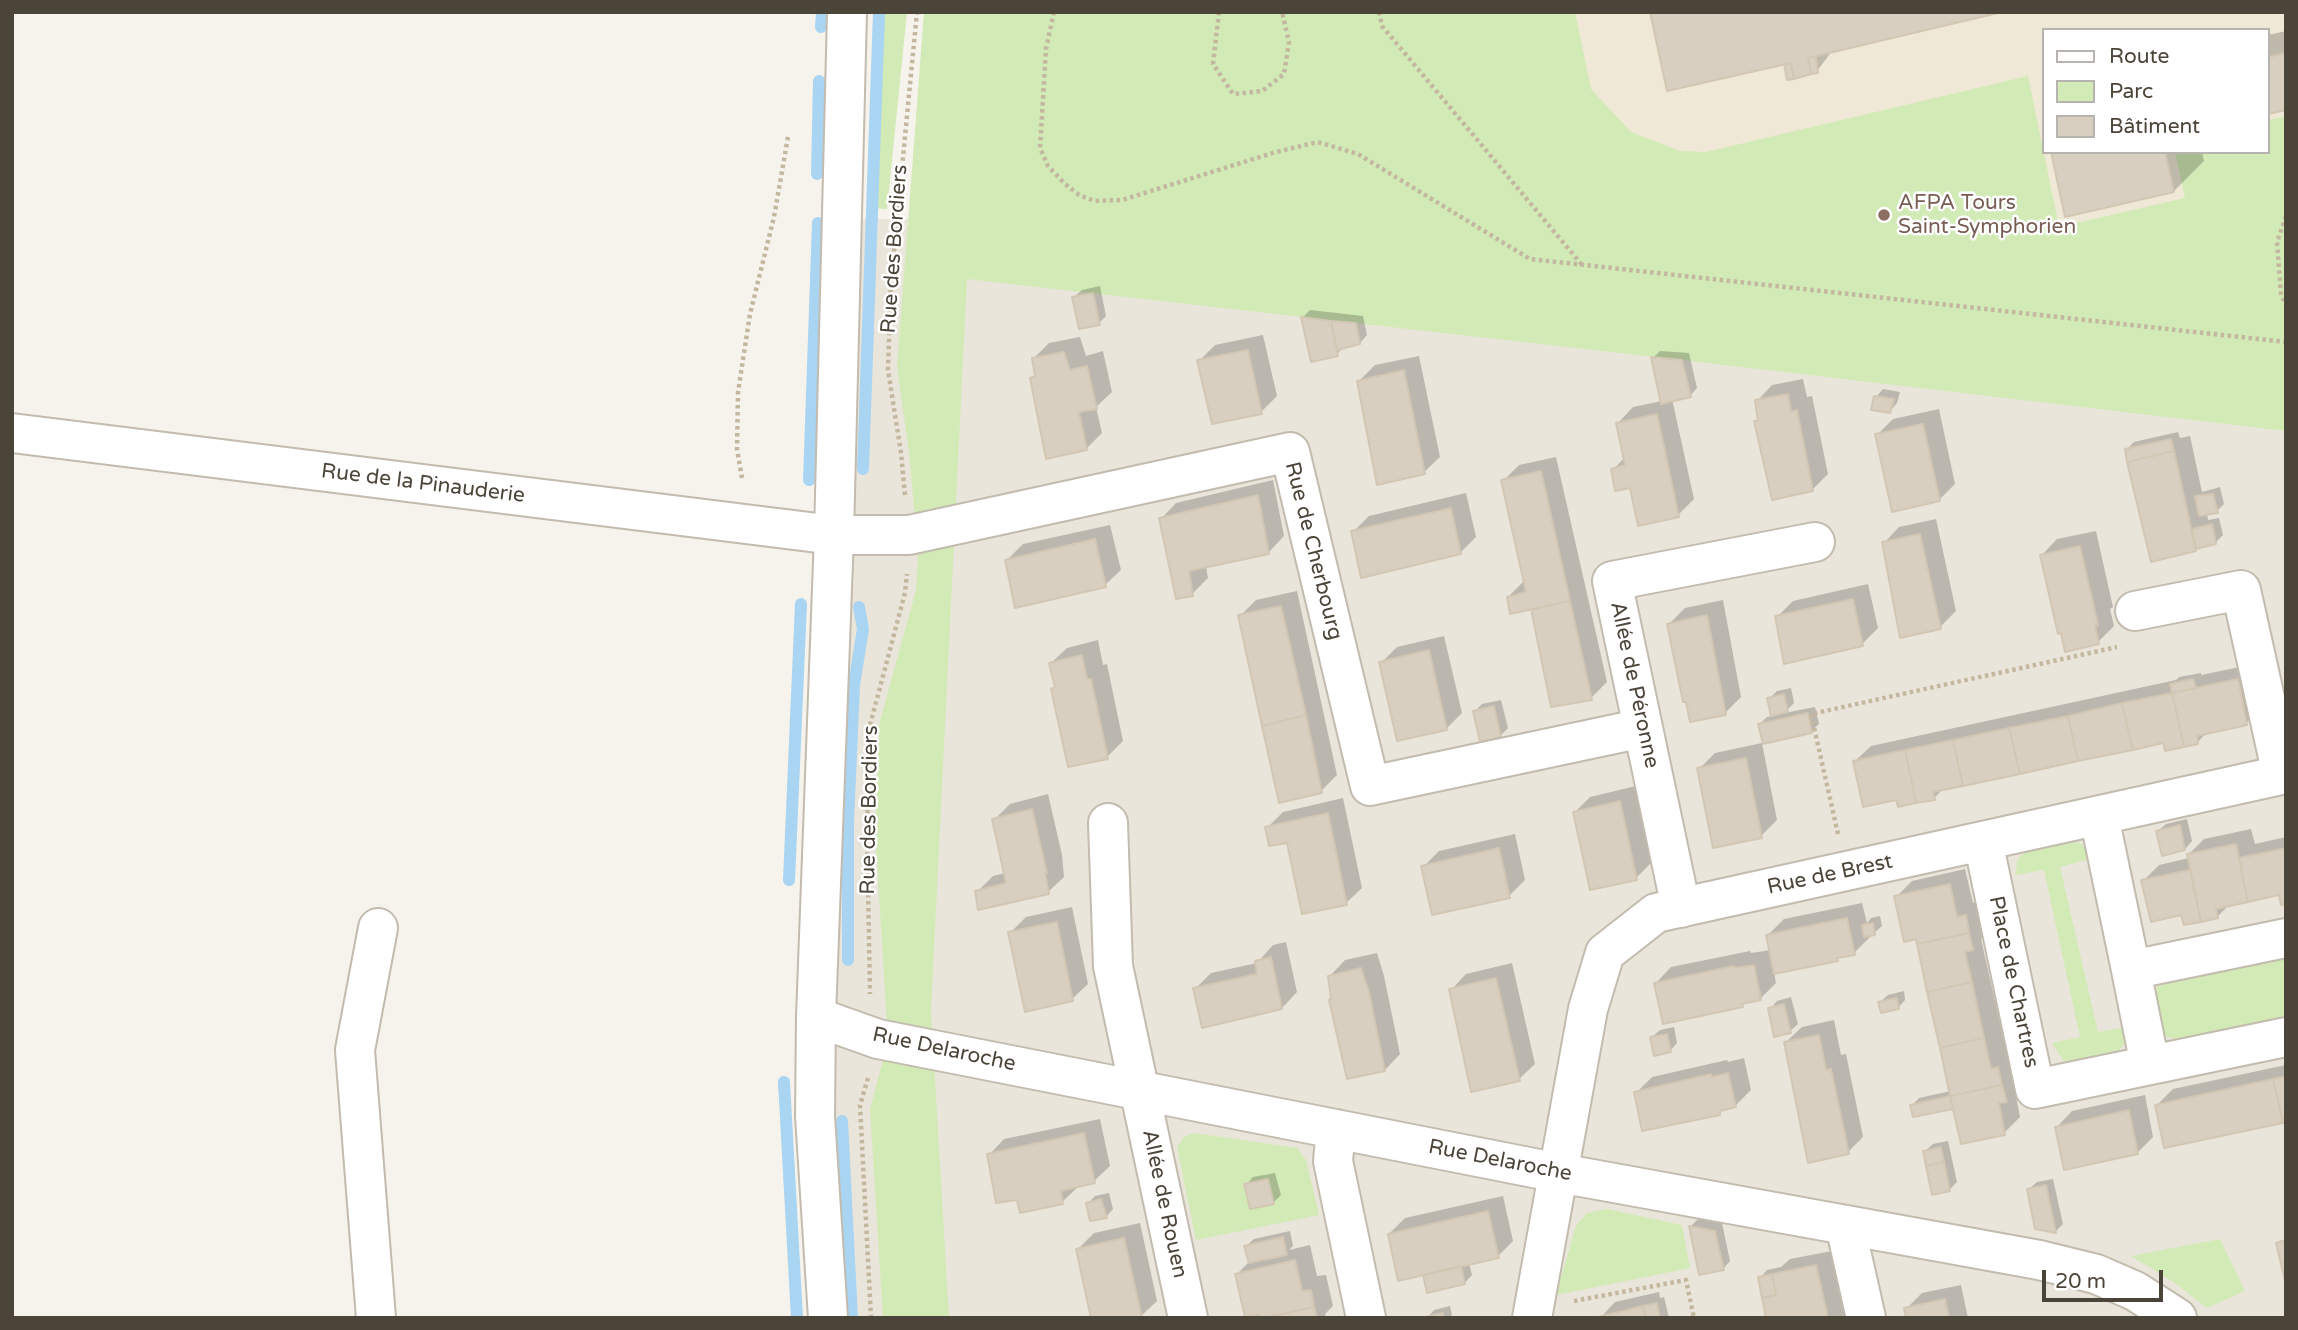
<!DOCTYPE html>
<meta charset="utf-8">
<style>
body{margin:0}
#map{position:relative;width:2298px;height:1330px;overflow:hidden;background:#f6f3ec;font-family:"Varela Round",sans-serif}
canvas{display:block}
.frame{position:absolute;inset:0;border:14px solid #4b4439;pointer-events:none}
.legend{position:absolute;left:2042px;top:28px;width:228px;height:126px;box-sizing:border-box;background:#fff;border:2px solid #b7b4b0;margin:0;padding:9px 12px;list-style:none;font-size:21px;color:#4b4439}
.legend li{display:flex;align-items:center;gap:14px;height:35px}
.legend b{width:35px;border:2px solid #b7b4b0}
.scale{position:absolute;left:2042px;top:1270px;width:121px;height:32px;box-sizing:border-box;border:4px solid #4b4439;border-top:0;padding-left:9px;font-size:21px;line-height:24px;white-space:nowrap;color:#4b4439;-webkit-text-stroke:5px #fff;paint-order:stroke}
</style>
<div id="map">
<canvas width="2298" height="1330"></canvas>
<div class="frame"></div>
<ul class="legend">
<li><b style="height:9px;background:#fff"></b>Route</li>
<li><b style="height:19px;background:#d2eab5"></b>Parc</li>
<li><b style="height:19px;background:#d8cfc1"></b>Bâtiment</li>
</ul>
<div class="scale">20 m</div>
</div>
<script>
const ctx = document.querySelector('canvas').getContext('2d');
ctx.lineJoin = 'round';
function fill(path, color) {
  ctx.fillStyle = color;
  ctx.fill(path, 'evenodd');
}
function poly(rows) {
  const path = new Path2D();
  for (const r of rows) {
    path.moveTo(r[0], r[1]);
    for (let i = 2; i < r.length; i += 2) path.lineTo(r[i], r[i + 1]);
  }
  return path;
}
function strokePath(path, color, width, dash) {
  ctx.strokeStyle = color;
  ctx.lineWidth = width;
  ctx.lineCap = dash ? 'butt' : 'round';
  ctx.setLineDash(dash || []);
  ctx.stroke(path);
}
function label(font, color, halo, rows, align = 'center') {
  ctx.font = font + ' "Varela Round",sans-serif';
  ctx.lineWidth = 5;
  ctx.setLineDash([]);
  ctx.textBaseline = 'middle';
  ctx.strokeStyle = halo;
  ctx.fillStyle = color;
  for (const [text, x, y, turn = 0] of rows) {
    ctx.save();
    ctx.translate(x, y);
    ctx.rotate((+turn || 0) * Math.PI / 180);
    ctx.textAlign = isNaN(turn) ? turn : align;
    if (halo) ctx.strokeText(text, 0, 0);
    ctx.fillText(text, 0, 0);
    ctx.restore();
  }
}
fill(poly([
 [843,219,968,219,2286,372,2286,1318,828,1318]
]), '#eae5da');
fill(poly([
 [1506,12,2286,12,2286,372,1664,299],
 [2044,30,2268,30,2268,152,2044,152]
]), '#efe8d6');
fill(poly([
 [876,12,907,12,887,209,869,208],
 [924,12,1575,12,1591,89,1631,132,1680,151,1706,152,2028,76,2059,227,2185,198,2175,152,2268,152,2268,120,2286,116,2286,431,1682,360,967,279,931,1010,949,1318,883,1318,870,1109,888,1041,875,829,879,725,916,590,918,553,909,452,897,367],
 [2068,839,2083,845,2089,859,2060,867,2098,1032,2126,1027,2125,1043,2112,1058,2076,1067,2064,1061,2052,1043,2080,1037,2044,870,2015,875,2018,859,2032,846],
 [2286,952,2286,1019,2186,1041,2168,1037,2154,1029,2152,995,2160,983],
 [1194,1133,1297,1148,1306,1160,1319,1215,1196,1240,1177,1147,1184,1137],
 [1607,1209,1682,1225,1690,1268,1556,1295,1576,1226,1587,1213],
 [2220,1239,2245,1291,2207,1308,2175,1283,2131,1256]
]), '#d2eab5');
fill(poly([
 [2286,31,2286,108,2268,112,2268,35],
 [1832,51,1817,71,1786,62],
 [2053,152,2202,152,2204,161,2174,191],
 [1100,286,1106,316,1099,323,1074,297,1082,290],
 [1310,310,1363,316,1367,335,1360,343,1345,346,1337,354,1303,317],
 [1263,335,1277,396,1261,412,1199,361,1215,345],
 [1080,337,1086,356,1103,351,1112,392,1096,407,1102,433,1086,449,1032,378,1036,374,1033,359,1049,343],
 [1660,351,1689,353,1697,388,1690,396,1672,399,1694,499,1678,515,1631,486,1613,470,1625,457,1618,423,1633,407,1662,401,1653,358],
 [1419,356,1440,457,1424,472,1359,381,1375,365],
 [1803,379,1807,397,1812,396,1828,474,1812,490,1756,422,1759,419,1757,401,1772,385],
 [1883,389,1900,392,1897,403,1890,411,1876,397],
 [1939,409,1955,484,1939,500,1877,435,1893,419],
 [2178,432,2180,438,2190,436,2202,492,2220,487,2224,504,2217,511,2207,513,2208,520,2219,518,2223,535,2215,543,2199,546,2196,550,2127,449,2134,442],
 [1556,457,1607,682,1591,698,1532,607,1508,597,1524,581,1503,481,1519,465],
 [1273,480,1284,536,1269,552,1206,566,1208,578,1192,594,1161,519,1176,503],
 [1466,493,1476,537,1460,553,1353,532,1369,516],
 [1936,519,1956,611,1940,627,1884,543,1899,527],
 [1110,525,1121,570,1105,585,1007,560,1023,544],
 [2096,531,2113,607,2110,609,2114,626,2098,642,2042,555,2057,539],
 [1868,584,1878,628,1862,644,1777,617,1793,601],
 [1297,591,1337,775,1321,791,1240,616,1256,600],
 [1723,600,1741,697,1725,713,1669,624,1685,608],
 [1444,636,1462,713,1446,729,1381,663,1397,647],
 [1098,640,1103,665,1107,664,1123,741,1107,757,1053,689,1056,686,1051,663,1067,648],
 [2254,664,2262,708,2246,723,2208,731,2197,743,2164,741,1944,788,1934,798,1898,798,1855,761,1871,746,2176,680,2179,677,2201,673,2201,675],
 [1791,688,1794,703,1784,713,1815,707,1819,724,1811,731,1760,724,1767,717,1773,716,1769,699,1777,691],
 [1501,700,1508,728,1500,736,1475,711,1482,704],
 [1762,743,1777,820,1761,836,1699,769,1715,753],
 [1636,786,1652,862,1636,878,1575,812,1590,797],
 [1048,794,1062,855,1064,877,1048,892,977,892,993,876,1005,873,994,820,1010,804],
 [1343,798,1362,888,1346,903,1288,841,1267,828,1283,812],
 [2187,819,2192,841,2185,849,2158,831,2166,824],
 [2251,829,2255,844,2286,837,2286,902,2280,893,2230,904,2217,917,2186,923,2182,913,2143,881,2159,865,2189,858,2188,855,2204,839],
 [1515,834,1525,880,1509,896,1423,867,1439,851],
 [1965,869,1973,903,1981,900,1987,933,1981,939,2007,1054,2014,1053,2022,1084,2015,1091,2020,1117,2004,1133,1954,1106,1912,1105,1919,1098,1951,1091,1917,937,1896,897,1912,881],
 [1862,903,1867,923,1871,918,1880,916,1882,926,1874,933,1869,934,1870,937,1854,953,1840,956,1837,959,1774,972,1776,983,1760,999,1746,1001,1742,1006,1656,983,1671,967,1750,951,1751,953,1771,950,1768,935,1784,919],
 [1072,907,1088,984,1072,999,1010,933,1026,917],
 [1286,942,1297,992,1282,1008,1203,1026,1195,989,1211,973,1257,963,1273,945],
 [1377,953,1384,976,1400,1054,1385,1070,1330,976,1345,960],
 [1512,963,1535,1064,1519,1079,1451,990,1466,974],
 [1904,991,1905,1000,1898,1008,1880,1002,1888,995],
 [1791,997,1798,1024,1790,1031,1770,1009,1777,1001],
 [1834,1020,1841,1055,1846,1054,1863,1137,1848,1152,1786,1042,1802,1027],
 [1674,1027,1677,1043,1670,1051,1652,1037,1660,1030],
 [1744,1058,1751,1090,1735,1106,1723,1109,1719,1113,1636,1093,1652,1077,1727,1060,1728,1062],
 [2286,1065,2286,1121,2157,1105,2173,1089],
 [2145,1095,2153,1137,2137,1153,2057,1127,2072,1111],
 [1100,1119,1110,1166,1094,1181,1078,1187,1062,1202,1018,1198,989,1155,1004,1139],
 [1948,1141,1957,1182,1949,1190,1925,1151,1933,1144],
 [1275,1173,1281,1195,1273,1203,1246,1185,1253,1177],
 [2053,1179,2063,1224,2056,1231,2037,1228,2029,1189,2037,1182],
 [1109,1193,1113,1209,1106,1217,1088,1203,1095,1196],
 [1503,1196,1513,1241,1498,1256,1469,1263,1472,1275,1465,1283,1389,1234,1405,1218],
 [1698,1219,1722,1223,1730,1261,1723,1269,1691,1226],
 [1140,1223,1157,1301,1141,1316,1078,1249,1094,1233],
 [1290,1231,1293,1246,1289,1250,1310,1245,1317,1276,1326,1275,1333,1306,1325,1314,1326,1318,1254,1318,1260,1312,1237,1274,1250,1261,1246,1246,1254,1239],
 [1832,1251,1846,1318,1768,1318,1760,1278,1767,1270,1781,1267,1790,1259],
 [1961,1285,1968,1318,1908,1318,1906,1309,1922,1293],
 [1659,1292,1660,1298,1664,1297,1669,1318,1600,1318,1615,1302],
 [1450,1306,1452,1315,1449,1318,1427,1318,1434,1310]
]), '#0003');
strokePath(poly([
 [821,27,822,12],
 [817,174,819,81],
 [863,469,879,12],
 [809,480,818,223],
 [789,880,801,604],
 [848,960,848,822,854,685,863,629,859,607],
 [784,1082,797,1318],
 [842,1121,852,1318]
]), '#a9d4f2', 12);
const building = poly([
 [1650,12,2002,12,1808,58,1811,74,1794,79,1791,63,1667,91,1650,12],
 [2286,53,2286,110,2268,114,2268,57,2286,53],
 [1816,56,1818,73,1811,74,1808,58,1816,56],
 [1791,63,1794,79,1787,80,1784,64,1791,63],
 [2051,152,2165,152,2174,192,2065,217,2051,152],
 [1093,293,1100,325,1079,329,1072,297,1093,293],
 [1301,317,1331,321,1338,356,1311,362,1301,317],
 [1331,321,1356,323,1360,344,1337,350,1331,321],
 [1248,350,1262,414,1212,424,1197,360,1248,350],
 [1064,352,1070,370,1087,366,1097,409,1079,412,1087,450,1046,459,1030,378,1035,376,1032,358,1064,352],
 [1651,357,1682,360,1691,397,1661,404,1651,357],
 [1404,370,1425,474,1377,485,1357,381,1404,370],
 [1788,394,1791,412,1797,410,1813,491,1772,500,1754,421,1758,421,1755,400,1788,394],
 [1874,396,1894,399,1890,413,1871,410,1874,396],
 [1657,414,1679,517,1638,526,1630,488,1615,491,1611,469,1625,465,1616,423,1657,414],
 [1923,424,1940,501,1892,512,1875,434,1923,424],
 [2171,439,2174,451,2127,462,2125,449,2171,439],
 [2174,451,2196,551,2151,562,2127,462,2174,451],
 [1541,471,1570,601,1510,614,1507,597,1526,592,1501,480,1541,471],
 [2213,494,2218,513,2199,516,2195,496,2213,494],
 [1258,495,1269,554,1189,571,1193,596,1176,599,1159,518,1258,495],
 [1451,508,1461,554,1361,578,1351,531,1451,508],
 [2212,524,2216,544,2196,549,2192,529,2212,524],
 [1920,534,1941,629,1900,638,1882,542,1920,534],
 [1095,539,1106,587,1015,608,1005,560,1095,539],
 [2080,546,2098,625,2095,625,2099,644,2065,652,2061,633,2058,634,2040,555,2080,546],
 [1853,599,1863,646,1784,664,1775,616,1853,599],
 [1570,601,1592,700,1551,707,1531,609,1570,601],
 [1281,606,1306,715,1262,726,1238,615,1281,606],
 [1707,615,1726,715,1690,722,1686,702,1683,702,1667,624,1707,615],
 [1429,650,1447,730,1397,741,1379,662,1429,650],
 [1082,655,1087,679,1091,679,1108,759,1068,767,1051,689,1055,687,1049,663,1082,655],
 [2193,679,2196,688,2172,693,2170,684,2193,679],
 [2238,679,2247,725,2197,736,2198,744,2184,747,2172,693,2238,679],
 [2172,693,2184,747,2165,751,2163,743,2133,750,2122,703,2172,693],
 [1784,694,1788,712,1771,716,1767,698,1784,694],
 [2122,703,2133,750,2078,761,2068,716,2122,703],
 [1494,706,1501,737,1480,742,1473,711,1494,706],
 [1808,713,1812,733,1763,744,1758,724,1808,713],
 [1306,715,1322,793,1279,803,1262,726,1306,715],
 [2068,716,2078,761,2020,774,2009,728,2068,716],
 [2009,728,2020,774,1963,786,1953,740,2009,728],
 [1953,740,1963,786,1933,792,1935,800,1916,803,1905,750,1953,740],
 [1905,750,1916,803,1898,807,1896,800,1863,807,1853,761,1905,750],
 [1746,758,1762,838,1713,848,1697,768,1746,758],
 [1620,801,1637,880,1590,890,1573,812,1620,801],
 [1032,809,1047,873,1045,873,1049,894,978,910,975,891,1006,883,992,819,1032,809],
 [1328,813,1347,905,1302,914,1287,843,1269,846,1265,827,1328,813],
 [2180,825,2185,850,2162,856,2156,831,2180,825],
 [2236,844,2248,902,2216,909,2218,918,2201,922,2187,854,2236,844],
 [1499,848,1510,898,1432,915,1421,866,1499,848],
 [2286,848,2286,904,2281,905,2279,895,2248,902,2239,858,2286,848],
 [2190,870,2201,922,2184,925,2181,915,2151,922,2141,880,2190,870],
 [1950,884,1957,917,1966,915,1969,933,1917,944,1916,939,1904,942,1894,896,1950,884],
 [1847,918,1855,955,1837,958,1838,961,1774,974,1766,935,1847,918],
 [1057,922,1073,1001,1025,1012,1008,932,1057,922],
 [1873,923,1875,935,1864,937,1862,925,1873,923],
 [1969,933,1973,950,1965,952,1972,982,1927,992,1917,944,1969,933],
 [1271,957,1282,1009,1202,1028,1193,988,1257,974,1255,961,1271,957],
 [1754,965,1761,1000,1742,1004,1743,1007,1663,1024,1654,983,1734,966,1735,968,1754,965],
 [1361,968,1369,992,1385,1071,1347,1079,1329,1000,1331,999,1328,976,1361,968],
 [1496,978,1520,1081,1471,1092,1449,989,1496,978],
 [1972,982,1984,1038,1940,1048,1927,992,1972,982],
 [1897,998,1899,1009,1881,1013,1878,1002,1897,998],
 [1784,1004,1791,1033,1774,1037,1768,1008,1784,1004],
 [1667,1034,1671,1052,1654,1056,1650,1037,1667,1034],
 [1819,1035,1826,1070,1831,1069,1849,1154,1808,1163,1784,1042,1819,1035],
 [1984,1038,1991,1069,1998,1067,2002,1085,1950,1096,1940,1048,1984,1038],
 [1728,1073,1736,1107,1720,1111,1720,1115,1642,1131,1634,1092,1711,1074,1712,1077,1728,1073],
 [2286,1076,2286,1123,2283,1123,2273,1079,2286,1076],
 [2273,1079,2283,1123,2164,1148,2155,1105,2273,1079],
 [2002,1085,2007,1102,1999,1103,2005,1135,1961,1144,1950,1096,2002,1085],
 [1950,1096,1953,1109,1913,1117,1910,1105,1950,1096],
 [2129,1110,2138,1154,2064,1170,2055,1127,2129,1110],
 [1084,1133,1095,1183,1061,1191,1063,1204,1020,1213,1017,1200,996,1203,987,1154,1084,1133],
 [1941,1147,1944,1162,1926,1166,1923,1151,1941,1147],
 [1944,1162,1950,1191,1932,1195,1926,1166,1944,1162],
 [1268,1179,1274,1204,1250,1209,1244,1184,1268,1179],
 [2046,1185,2056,1233,2035,1229,2027,1189,2046,1185],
 [1101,1199,1107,1218,1090,1221,1086,1203,1101,1199],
 [1488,1211,1499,1258,1398,1281,1388,1234,1488,1211],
 [1689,1226,1715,1231,1724,1270,1699,1275,1689,1226],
 [1283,1237,1287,1255,1249,1263,1244,1246,1283,1237],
 [1124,1238,1142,1318,1091,1318,1076,1249,1124,1238],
 [2286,1240,2286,1285,2276,1243,2286,1240],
 [1295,1260,1302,1291,1311,1290,1314,1307,1263,1318,1259,1318,1258,1314,1245,1317,1235,1274,1295,1260],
 [1816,1265,1828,1318,1766,1318,1762,1298,1776,1295,1772,1274,1816,1265],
 [1461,1266,1465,1284,1427,1293,1423,1275,1461,1266],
 [1772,1274,1776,1295,1762,1298,1758,1277,1772,1274],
 [1945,1299,1949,1318,1906,1318,1904,1308,1945,1299],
 [1657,1303,1660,1318,1646,1318,1643,1306,1657,1303],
 [1643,1306,1646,1318,1598,1318,1598,1317,1643,1306],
 [1314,1307,1317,1318,1263,1318,1314,1307],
 [1443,1313,1444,1318,1425,1318,1425,1317,1443,1313]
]);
fill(building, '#d8cfc1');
strokePath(building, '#d3c7b4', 2);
const minor = poly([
 [12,433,834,535,909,535,1290,452,1370,786,1643,728],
 [2135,611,2241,590,2282,775],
 [2099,816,2131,970,2286,938],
 [1108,823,1113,966,1188,1318],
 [1983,841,2035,1089,2286,1037],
 [1681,908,1612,581,1815,542],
 [2131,970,2150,1065],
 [816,1017,878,1039,1559,1173,2039,1260,2096,1274,2135,1291,2177,1318],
 [1336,1129,1333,1161,1366,1318],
 [1845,1225,1866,1318],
 [376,1318,355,1050,378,928],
 [1532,1318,1588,1009,1605,953,1656,913,2286,774]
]);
const tertiary = poly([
 [828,1318,815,1116,816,1017,834,535,847,12]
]);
strokePath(minor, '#c2bbae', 42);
strokePath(tertiary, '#c2bbae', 42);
strokePath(poly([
 [1054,12,1046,49,1040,148,1048,166,1064,183,1079,195,1095,201,1122,200,1276,152,1318,142,1358,154,1530,259,2286,342],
 [1219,12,1213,64,1233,94,1262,91,1284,74,1289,42,1282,12],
 [1379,12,1382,26,1582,265],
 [2286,216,2277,242,2281,295,2286,305],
 [742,478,737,449,738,392,750,314,774,217,788,137],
 [905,495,901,453,888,370,891,282,917,12],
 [870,725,905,593,907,574],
 [869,754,867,831,870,994],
 [1838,834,1811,714,2117,647],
 [868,1078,860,1105,871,1318],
 [1574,1301,1686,1280,1694,1318]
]), '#c4b79f', 4.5, [3.5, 3.5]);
strokePath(minor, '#fff', 38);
strokePath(tertiary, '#fff', 38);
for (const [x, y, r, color] of [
 [1884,215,7,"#8d6e63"]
]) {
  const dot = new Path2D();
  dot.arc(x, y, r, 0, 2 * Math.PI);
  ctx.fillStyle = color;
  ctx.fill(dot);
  strokePath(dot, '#fff', 2.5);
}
label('21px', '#785e54', '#fff', [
 ["AFPA Tours",1898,203],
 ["Saint-Symphorien",1898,227]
], 'left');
label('21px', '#4b4439', '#fff', [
 ["Rue des Bordiers",895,249,-86],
 ["Rue de la Pinauderie",423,484,7],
 ["Rue de Cherbourg",1313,551,76],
 ["Allée de Péronne",1634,685,78],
 ["Rue des Bordiers",870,810,-89],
 ["Rue de Brest",1830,875,-12],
 ["Place de Chartres",2013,982,78],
 ["Rue Delaroche",944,1050,12],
 ["Rue Delaroche",1500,1161,11],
 ["Allée de Rouen",1164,1204,78]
]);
</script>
